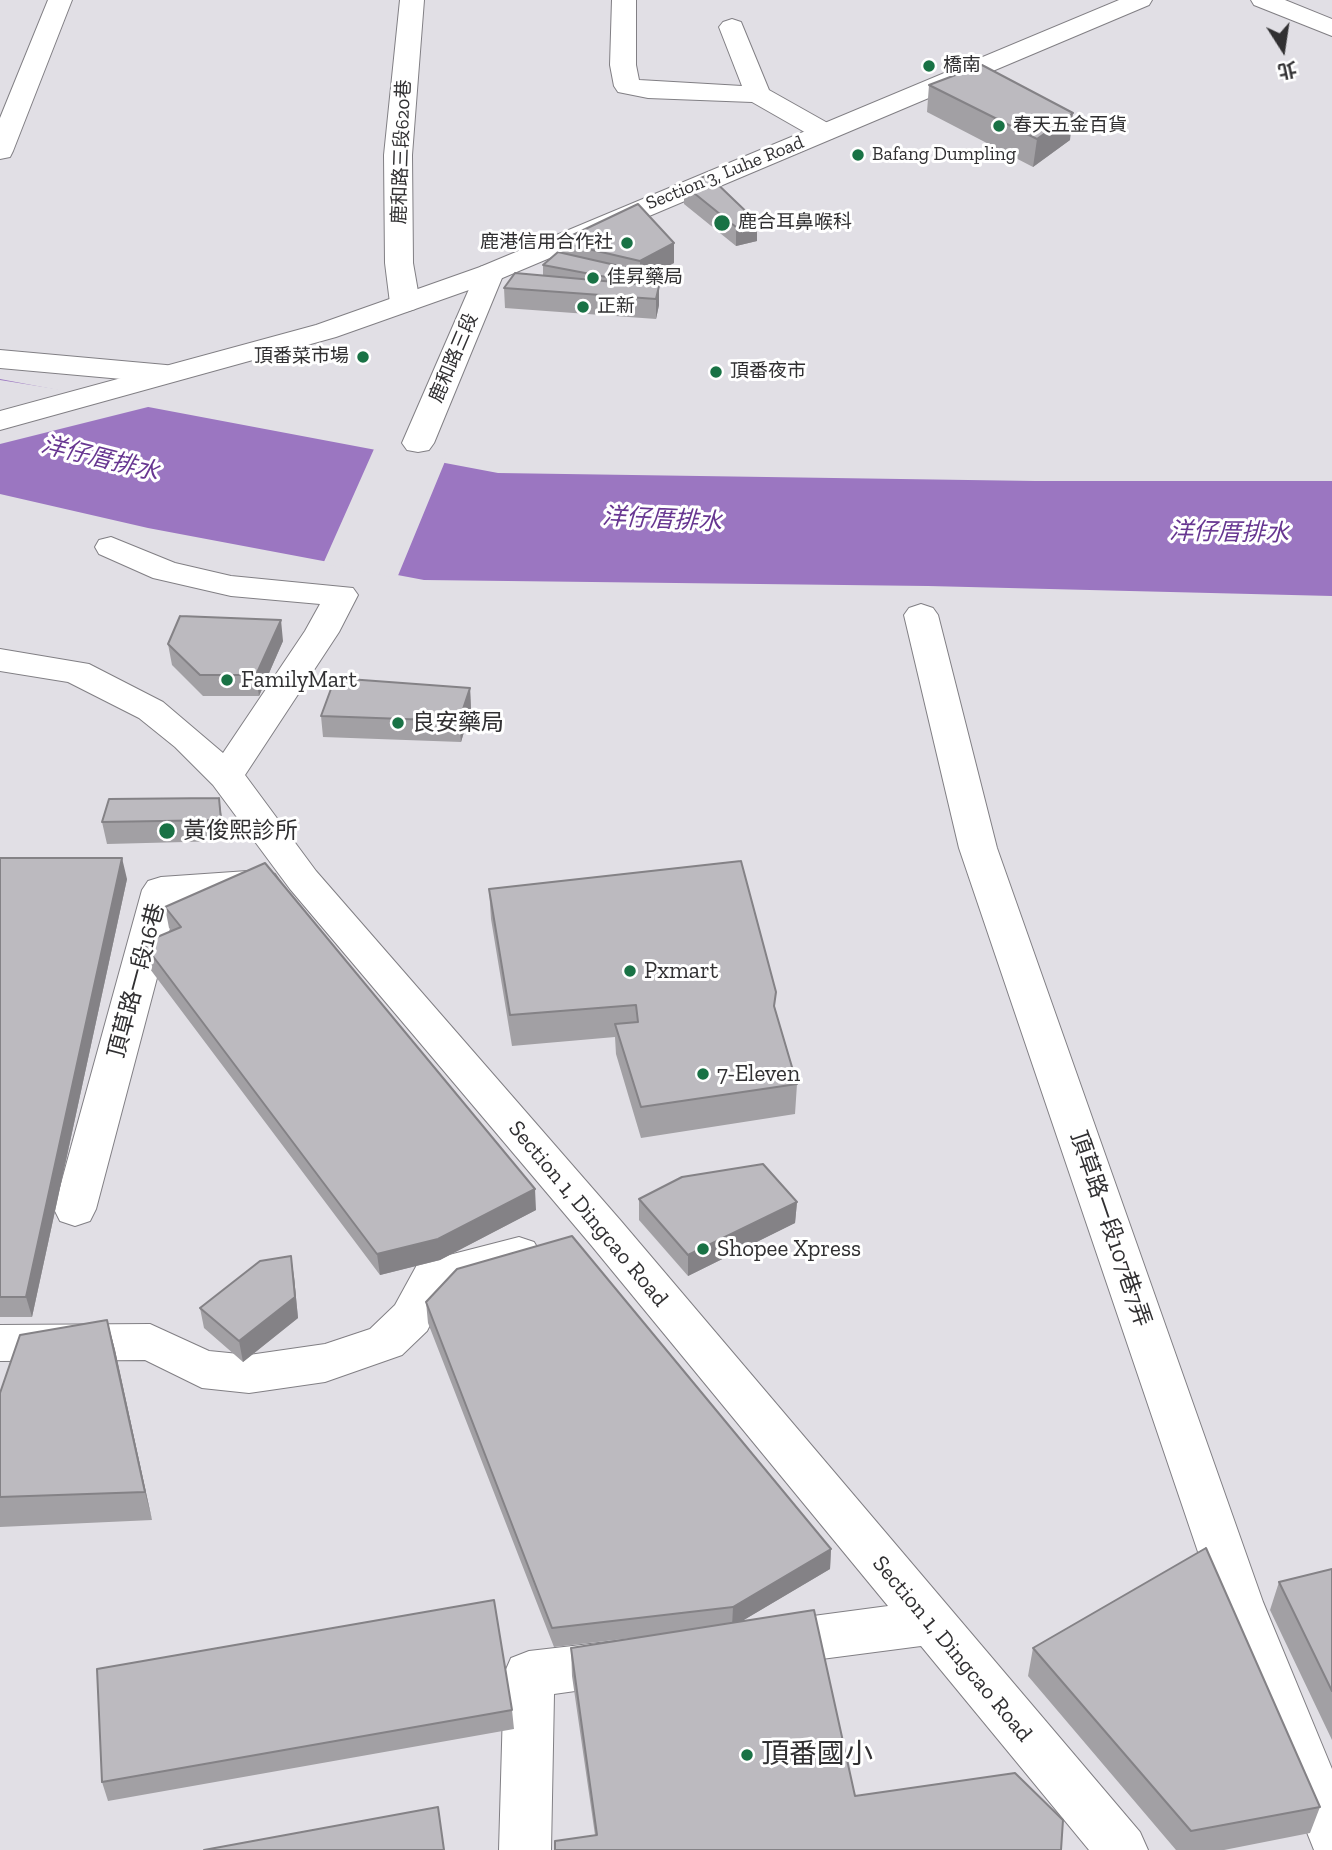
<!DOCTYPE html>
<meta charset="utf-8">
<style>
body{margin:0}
#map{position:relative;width:1332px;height:1850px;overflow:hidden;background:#e1dfe5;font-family:"Zilla Slab","Noto Sans TC",serif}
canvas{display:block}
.north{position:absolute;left:1248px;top:14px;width:70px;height:70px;-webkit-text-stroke:5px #fff;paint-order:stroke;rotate:168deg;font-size:19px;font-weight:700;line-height:28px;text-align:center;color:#313032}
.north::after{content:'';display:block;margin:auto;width:24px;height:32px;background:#313032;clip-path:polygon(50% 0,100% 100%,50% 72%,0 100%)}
</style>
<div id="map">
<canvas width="1332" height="1850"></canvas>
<div class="north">北</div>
</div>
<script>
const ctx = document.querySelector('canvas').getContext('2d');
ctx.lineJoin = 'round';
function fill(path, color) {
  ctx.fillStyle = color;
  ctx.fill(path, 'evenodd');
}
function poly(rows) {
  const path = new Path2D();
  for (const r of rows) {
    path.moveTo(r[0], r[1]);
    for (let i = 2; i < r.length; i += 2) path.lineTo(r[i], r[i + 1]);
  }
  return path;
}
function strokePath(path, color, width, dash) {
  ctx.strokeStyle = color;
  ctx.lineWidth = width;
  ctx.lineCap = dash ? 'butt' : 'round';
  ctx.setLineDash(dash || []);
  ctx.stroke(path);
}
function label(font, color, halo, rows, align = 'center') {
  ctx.font = font + ' "Zilla Slab","Noto Sans TC",serif';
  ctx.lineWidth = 6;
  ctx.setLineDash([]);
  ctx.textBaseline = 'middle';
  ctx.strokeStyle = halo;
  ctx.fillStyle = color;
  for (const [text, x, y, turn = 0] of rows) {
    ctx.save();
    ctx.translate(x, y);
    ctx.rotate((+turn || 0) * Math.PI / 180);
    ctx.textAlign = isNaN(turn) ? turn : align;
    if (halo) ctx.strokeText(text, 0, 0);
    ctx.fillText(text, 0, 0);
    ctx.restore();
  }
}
fill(poly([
 [0,379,498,473,1035,481,1332,481,1332,596,928,586,424,580,148,528,0,494]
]), '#9b76c1');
fill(poly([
 [0,380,156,405,0,444],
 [374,449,446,459,397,578,323,564]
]), '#e1dfe5');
const minor = poly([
 [48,0,72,0,13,151,10,157,0,159,0,118,48,0],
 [400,0,424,0,412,155,413,263,420,303,415,309,405,312,395,309,390,303,385,263,384,155,400,0],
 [612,0,636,0,636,65,639,80,742,86,719,27,723,22,732,19,741,22,769,90,833,126,837,132,833,138,824,140,815,138,752,102,648,98,618,92,614,86,610,65,612,0],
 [1251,0,1285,0,1332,19,1332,36,1254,5,1251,0],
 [490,264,500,267,504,273,434,443,429,450,418,452,407,450,402,443,476,273,480,267,490,264],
 [0,350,166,365,177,368,181,374,177,380,166,383,0,368,0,350],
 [111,537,175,563,231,576,353,588,358,595,339,632,245,775,316,871,621,1221,1140,1832,1148,1850,1089,1850,921,1646,768,1666,751,1660,743,1644,751,1628,768,1622,888,1606,591,1245,290,889,213,785,175,747,139,718,68,682,0,671,0,649,89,664,163,702,223,753,305,631,320,604,231,596,153,578,99,554,95,547,99,540,111,537],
 [921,604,933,608,938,615,997,848,1263,1602,1332,1769,1332,1850,1314,1850,1215,1602,959,848,904,615,909,608,921,604],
 [262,870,275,874,281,883,275,892,262,896,177,902,96,1209,90,1221,75,1226,60,1221,54,1209,142,890,148,881,161,877,262,870],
 [519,1237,534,1242,541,1254,534,1266,448,1289,427,1331,402,1355,325,1382,249,1393,202,1388,145,1360,0,1361,0,1325,150,1324,209,1351,249,1355,325,1344,370,1329,395,1305,418,1263,519,1237],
 [625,1640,642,1646,650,1662,642,1678,625,1684,554,1694,551,1850,499,1850,504,1674,511,1658,529,1651,625,1640]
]);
const major = poly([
 [1119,0,1152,0,1149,5,500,279,336,337,0,430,0,411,316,325,480,267,1119,0]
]);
strokePath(minor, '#817f84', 2);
strokePath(major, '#817f84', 2);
fill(minor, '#fff');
fill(major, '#fff');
fill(poly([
 [929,85,1070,140,1033,167,927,112],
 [684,185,757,241,736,246,684,204],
 [558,242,674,263,646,277,646,282,644,284,659,286,659,305,656,319,505,308,504,288,543,275,543,265,558,252],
 [283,641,259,696,203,696,172,665,168,644],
 [470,688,471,709,461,742,323,737,321,716],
 [222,819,224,841,107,844,102,822],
 [0,858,127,879,32,1317,0,1317],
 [489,889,775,1008,797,1084,795,1114,641,1138,616,1054,615,1037,512,1046,491,919],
 [165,907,536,1210,440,1260,380,1275,147,965,143,943,172,931,169,928],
 [639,1199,797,1202,795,1223,688,1276,639,1220],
 [294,1277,298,1318,243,1362,204,1328,200,1308],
 [426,1302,831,1549,830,1569,742,1621,855,1796,595,1835,572,1676,571,1648,632,1638,554,1647,428,1323],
 [107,1320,115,1350,152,1520,0,1527,0,1393],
 [1332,1569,1332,1740,1270,1610,1279,1582],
 [1033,1648,1320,1807,1310,1833,1224,1850,1176,1850,1028,1676],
 [512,1710,514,1729,108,1801,102,1782]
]), '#a2a0a4');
fill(poly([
 [1073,113,1070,140,1033,167,1037,139],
 [757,222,757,241,736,246,736,227],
 [674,243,674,263,646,277,646,282,638,293,638,283,640,280,640,261],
 [659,286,659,305,656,319,656,299],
 [281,620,283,641,259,696,256,675],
 [470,688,471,709,461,742,459,721],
 [219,798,222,819,224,841,221,820],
 [122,858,127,879,32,1317,26,1297],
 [535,1189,536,1210,440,1260,380,1275,377,1254],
 [797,1202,795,1223,688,1276,688,1255],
 [291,1256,294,1277,298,1318,243,1362,239,1341],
 [107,1320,115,1350,152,1520,145,1492],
 [831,1549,830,1569,732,1627,733,1607]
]), '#848286');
const building = poly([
 [982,65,1073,113,1037,139,929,85,982,65],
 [708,175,757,222,736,227,684,185,708,175],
 [638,204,674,243,640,261,558,242,638,204],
 [558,252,646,272,638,283,543,265,558,252],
 [515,273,659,286,656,299,504,288,515,273],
 [180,616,281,620,256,675,200,675,168,644,180,616],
 [335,678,470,688,459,721,321,716,335,678],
 [219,798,221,820,102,822,109,799,219,798],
 [0,858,122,858,26,1297,0,1297,0,858],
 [741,861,776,992,774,1006,797,1084,641,1107,615,1024,638,1022,636,1005,510,1015,489,889,741,861],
 [265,863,535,1189,438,1239,377,1254,143,943,181,927,165,907,265,863],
 [763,1164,797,1202,688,1255,639,1199,682,1177,763,1164],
 [572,1236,831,1549,733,1607,552,1628,426,1302,457,1269,572,1236],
 [291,1256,295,1297,239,1341,200,1308,260,1261,291,1256],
 [107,1320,145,1492,0,1497,0,1393,20,1335,107,1320],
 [1206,1548,1320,1807,1191,1831,1033,1648,1206,1548],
 [1332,1569,1332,1691,1279,1582,1332,1569],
 [494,1600,512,1710,102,1782,97,1669,494,1600],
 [814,1610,855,1796,1015,1773,1063,1820,1061,1850,555,1850,555,1841,597,1835,571,1648,814,1610],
 [438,1807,444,1850,204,1850,438,1807]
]);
fill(building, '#bcbabf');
strokePath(building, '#848286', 2);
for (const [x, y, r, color] of [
 [929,66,7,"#197245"],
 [999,126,7,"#197245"],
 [858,155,7,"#197245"],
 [722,223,9,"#197245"],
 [627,243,7,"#197245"],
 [593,278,7,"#197245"],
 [583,307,7,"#197245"],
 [363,357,7,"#197245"],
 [716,372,7,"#197245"],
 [227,680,7,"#197245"],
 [398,723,7,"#197245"],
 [167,831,9,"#197245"],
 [630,971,7,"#197245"],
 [703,1074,7,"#197245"],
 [703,1249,7,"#197245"],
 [747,1755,7,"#197245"]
]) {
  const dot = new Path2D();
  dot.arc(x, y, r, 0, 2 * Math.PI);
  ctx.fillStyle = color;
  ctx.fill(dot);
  strokePath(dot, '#fff', 2.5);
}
label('19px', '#313032', '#fff', [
 ["橋南",943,66],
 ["春天五金百貨",1013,126],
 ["Bafang Dumpling",872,155],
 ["鹿合耳鼻喉科",738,223],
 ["鹿港信用合作社",613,243,"right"],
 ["佳昇藥局",607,278],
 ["正新",597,307],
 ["頂番菜市場",349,357,"right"],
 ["頂番夜市",730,372]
], 'left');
label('19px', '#313032', '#fff', [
 ["鹿和路三段620巷",402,152,-88],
 ["Section 3, Luhe Road",725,173,-22],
 ["鹿和路三段",454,358,-67]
]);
label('23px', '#313032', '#fff', [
 ["FamilyMart",241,680],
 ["良安藥局",412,723],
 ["黃俊熙診所",183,831],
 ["Pxmart",644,971],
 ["7-Eleven",717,1074],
 ["Shopee Xpress",717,1249]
], 'left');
label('23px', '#313032', '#fff', [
 ["頂草路一段16巷",137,981,-75],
 ["Section 1, Dingcao Road",588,1214,50],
 ["頂草路一段107巷7弄",1110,1229,71],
 ["Section 1, Dingcao Road",952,1649,50]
]);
label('italic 24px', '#673691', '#fff', [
 ["洋仔厝排水",100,459,14],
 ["洋仔厝排水",662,520,3],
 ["洋仔厝排水",1229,533,1]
]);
label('28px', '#313032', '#fff', [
 ["頂番國小",761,1755]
], 'left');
</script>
